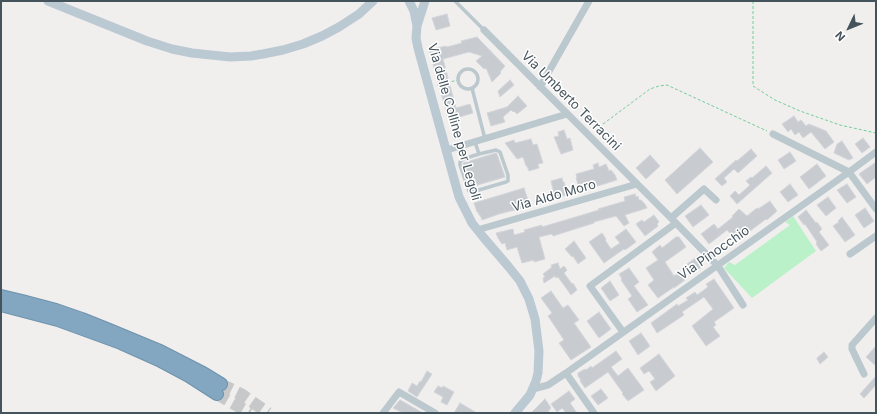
<!DOCTYPE html>
<style>
body{margin:0}
#map{position:relative;width:877px;height:414px;overflow:hidden;background:#f1eeee;font-family:Inter,sans-serif}
canvas{display:block}
.frame{position:absolute;inset:0;border:2px solid #45545c;pointer-events:none}
.north{position:absolute;left:829px;top:8px;width:40px;height:40px;-webkit-text-stroke:3px #fff;paint-order:stroke;rotate:227deg;font-size:11px;font-weight:700;line-height:16px;text-align:center;color:#45545c}
.north::after{content:'';display:block;margin:auto;width:14px;height:18px;background:#45545c;clip-path:polygon(50% 0,100% 100%,50% 72%,0 100%)}
</style>
<div id="map">
<canvas width="877" height="414"></canvas>
<div class="frame"></div>
<div class="north">N</div>
</div>
<script>
const ctx = document.querySelector('canvas').getContext('2d');
ctx.lineJoin = 'round';
function fill(path, color) {
  ctx.fillStyle = color;
  ctx.fill(path, 'evenodd');
}
function poly(rows) {
  const path = new Path2D();
  for (const r of rows) {
    if (r.length === 3) {
      path.moveTo(r[0] + r[2], r[1]);
      path.arc(r[0], r[1], r[2], 0, 2 * Math.PI);
      continue;
    }
    path.moveTo(r[0], r[1]);
    for (let i = 2; i < r.length; i += 2) path.lineTo(r[i], r[i + 1]);
  }
  return path;
}
function strokePath(path, color, width, dash) {
  ctx.strokeStyle = color;
  ctx.lineWidth = width;
  ctx.lineCap = dash ? 'butt' : 'round';
  ctx.setLineDash(dash || []);
  ctx.stroke(path);
}
function label(font, color, halo, rows, align = 'center') {
  ctx.font = font + ' Inter,sans-serif';
  ctx.lineWidth = 3;
  ctx.setLineDash([]);
  ctx.textBaseline = 'middle';
  ctx.strokeStyle = halo;
  ctx.fillStyle = color;
  for (const [text, x, y, turn = 0] of rows) {
    ctx.save();
    ctx.translate(x, y);
    ctx.rotate((+turn || 0) * Math.PI / 180);
    ctx.textAlign = isNaN(turn) ? turn : align;
    if (halo) ctx.strokeText(text, 0, 0);
    ctx.fillText(text, 0, 0);
    ctx.restore();
  }
}
fill(poly([
 [793,216,816,251,752,298,724,268,729,262,735,265,790,225,785,222]
]), '#baf1c9');
const building = poly([
 [447,14,450,26,436,30,432,18,447,14],
 [477,37,505,66,500,72,501,73,492,82,486,68,484,69,476,61,482,56,469,52,443,59,456,108,470,104,473,113,456,118,456,116,448,118,429,50,446,46,447,47,462,43,461,41,477,37],
 [510,80,514,85,500,97,498,91,510,80],
 [518,96,527,106,517,114,514,111,513,112,511,110,503,117,505,122,491,126,487,113,507,107,518,96],
 [794,116,798,122,801,120,806,126,809,124,826,131,834,142,825,149,811,132,803,138,799,132,795,135,791,129,788,132,782,124,794,116],
 [564,130,567,139,570,138,573,150,561,154,554,137,559,136,558,132,564,130],
 [863,138,870,147,862,153,855,144,863,138],
 [531,139,533,145,537,144,543,163,538,164,539,168,529,171,527,166,526,166,523,157,517,159,505,143,514,140,515,143,531,139],
 [842,141,853,158,849,160,834,153,837,144,842,141],
 [700,148,713,162,677,194,665,180,700,148],
 [751,149,757,156,738,173,734,169,724,178,727,182,722,186,715,179,736,160,737,161,751,149],
 [790,152,796,161,784,169,778,160,790,152],
 [496,153,497,154,505,177,471,187,463,163,496,153],
 [650,155,660,166,646,179,636,168,650,155],
 [876,162,876,177,867,184,859,174,876,162],
 [598,163,599,167,606,164,609,171,611,170,615,175,617,180,581,191,580,187,579,187,576,178,577,178,576,174,594,169,593,165,598,163],
 [817,164,826,176,809,189,800,177,817,164],
 [766,166,772,173,737,204,730,196,735,191,739,195,750,185,746,181,751,177,752,178,766,166],
 [562,178,563,182,564,182,567,191,566,191,567,195,555,198,551,181,562,178],
 [790,184,798,195,788,202,780,192,790,184],
 [847,184,856,197,847,203,837,190,847,184],
 [524,188,530,206,499,214,482,220,480,215,479,215,478,212,477,212,474,203,524,188],
 [635,194,636,197,638,196,639,200,641,200,645,204,647,208,625,215,629,223,624,226,616,216,594,222,594,223,553,236,552,234,539,237,545,259,534,262,534,260,522,263,517,247,507,250,505,243,502,244,498,238,496,233,513,229,514,235,525,232,524,230,542,225,542,227,599,210,598,209,625,201,624,197,635,194],
 [828,197,836,208,826,216,817,205,828,197],
 [770,201,777,211,767,220,766,219,750,231,749,230,736,240,727,230,709,244,701,234,714,224,718,229,733,217,732,216,739,209,747,216,757,208,758,209,770,201],
 [701,205,709,215,693,227,685,216,701,205],
 [865,208,874,221,864,228,855,215,865,208],
 [806,210,816,223,817,222,822,229,819,232,829,245,821,251,816,244,817,242,805,224,804,225,798,217,806,210],
 [654,215,659,222,657,224,658,226,645,236,636,224,642,220,644,222,654,215],
 [842,217,855,235,845,242,833,226,839,222,838,221,842,217],
 [626,229,636,242,625,250,624,249,604,263,589,242,602,233,606,239,605,240,611,249,620,243,615,237,626,229],
 [676,237,679,237,686,247,665,262,674,276,680,272,685,280,674,288,674,287,658,298,648,285,654,280,646,268,658,260,652,252,660,245,662,248,676,237],
 [574,241,586,258,578,264,573,256,572,257,565,249,574,241],
 [698,256,704,265,694,273,687,264,698,256],
 [558,263,560,269,564,266,567,270,564,273,572,284,573,283,577,290,571,295,558,277,556,278,555,276,544,283,543,278,545,277,543,274,552,267,551,265,558,263],
 [629,268,639,282,634,286,648,305,637,312,628,299,632,296,621,280,622,279,619,274,629,268],
 [714,279,734,308,714,322,716,325,713,327,720,336,706,346,692,326,713,309,704,297,682,312,684,315,657,333,651,323,677,304,678,306,688,300,686,298,695,292,697,295,708,287,706,284,714,279],
 [610,281,619,295,610,301,601,288,610,281],
 [551,291,563,308,568,305,579,320,574,323,591,347,571,360,559,343,564,340,548,316,552,313,541,298,551,291],
 [599,312,611,329,599,338,587,321,599,312],
 [641,333,650,346,638,355,629,341,641,333],
 [876,346,876,366,866,357,876,346],
 [616,351,622,359,611,367,618,376,628,368,644,390,628,401,622,394,623,393,608,372,585,388,580,381,581,380,578,376,578,373,585,369,586,370,591,366,592,368,616,351],
 [824,352,828,357,820,364,817,359,817,358,824,352],
 [659,354,675,376,656,391,650,382,655,379,649,371,644,374,640,368,659,354],
 [427,371,432,374,417,397,408,391,412,383,417,386,420,381,421,382,427,371],
 [876,376,876,385,864,398,860,394,876,376],
 [438,386,442,388,443,386,454,392,447,405,441,402,443,397,434,392,438,386],
 [601,389,608,398,598,405,591,396,601,389],
 [569,391,575,399,570,403,577,413,566,413,562,408,557,412,551,404,569,391],
 [545,399,551,408,547,413,531,413,545,399],
 [400,400,409,405,423,413,403,413,393,408,400,400],
 [460,403,477,413,454,413,460,403]
]);
fill(building, '#c8ccd1');
strokePath(building, '#d2d5da', 1);
strokePath(poly([
 [221,384,241,394,268,413],
 [217,394,250,413]
]), '#c6c8ca', 12, [12, 6]);
const highway = poly([
 [1,296,22,301,56,310,82,319,107,329,160,351,203,373,221,384],
 [1,305,58,320,121,343,159,360,189,376,217,394]
]);
strokePath(highway, '#6e92ab', 14);
strokePath(poly([
 [753,1,753,86,775,100,800,111,840,125,876,133],
 [437,85,458,80],
 [595,130,650,89,659,86,667,85,767,131]
]), '#70d096', 1, [3, 2]);
strokePath(poly([
 [455,1,484,30],
 [468,79,10],
 [472,88,485,139],
 [475,142,479,154,463,159,460,162,460,165,469,191,472,192,506,182,508,181,508,175,500,152,496,150,479,154]
]), '#bbc8ce', 3.5);
strokePath(poly([
 [484,30,671,218,718,266,743,305],
 [540,87,589,1],
 [773,134,849,172,876,209],
 [447,150,567,114],
 [671,218,704,189,716,200],
 [477,230,637,184],
 [850,254,876,236],
 [623,332,590,286,676,223],
 [566,373,594,413],
 [864,374,852,349,852,345,876,318],
 [533,389,548,385,566,373,849,172,876,152],
 [383,413,399,392,435,413]
]), '#bbc8ce', 7);
strokePath(poly([
 [48,1,147,41,172,49,192,53,230,57,251,56,263,54,283,50,303,44,322,36,339,27,359,14,373,1],
 [409,1,414,11,417,26],
 [425,1,417,26,416,38,418,48,459,197,472,223,484,238,508,266,520,281,529,299,535,319,539,351,538,373,536,381,530,395,515,413]
]), '#bbc9d3', 9);
strokePath(highway, '#83a7c0', 12);
label('13px', '#45545c', '#fff', [
 ["Via Umberto Terracini",571,101,45],
 ["Via delle Colline per Legoli",454,122,74],
 ["Via Aldo Moro",554,196,-16],
 ["Via Pinocchio",714,253,-35]
]);
</script>
